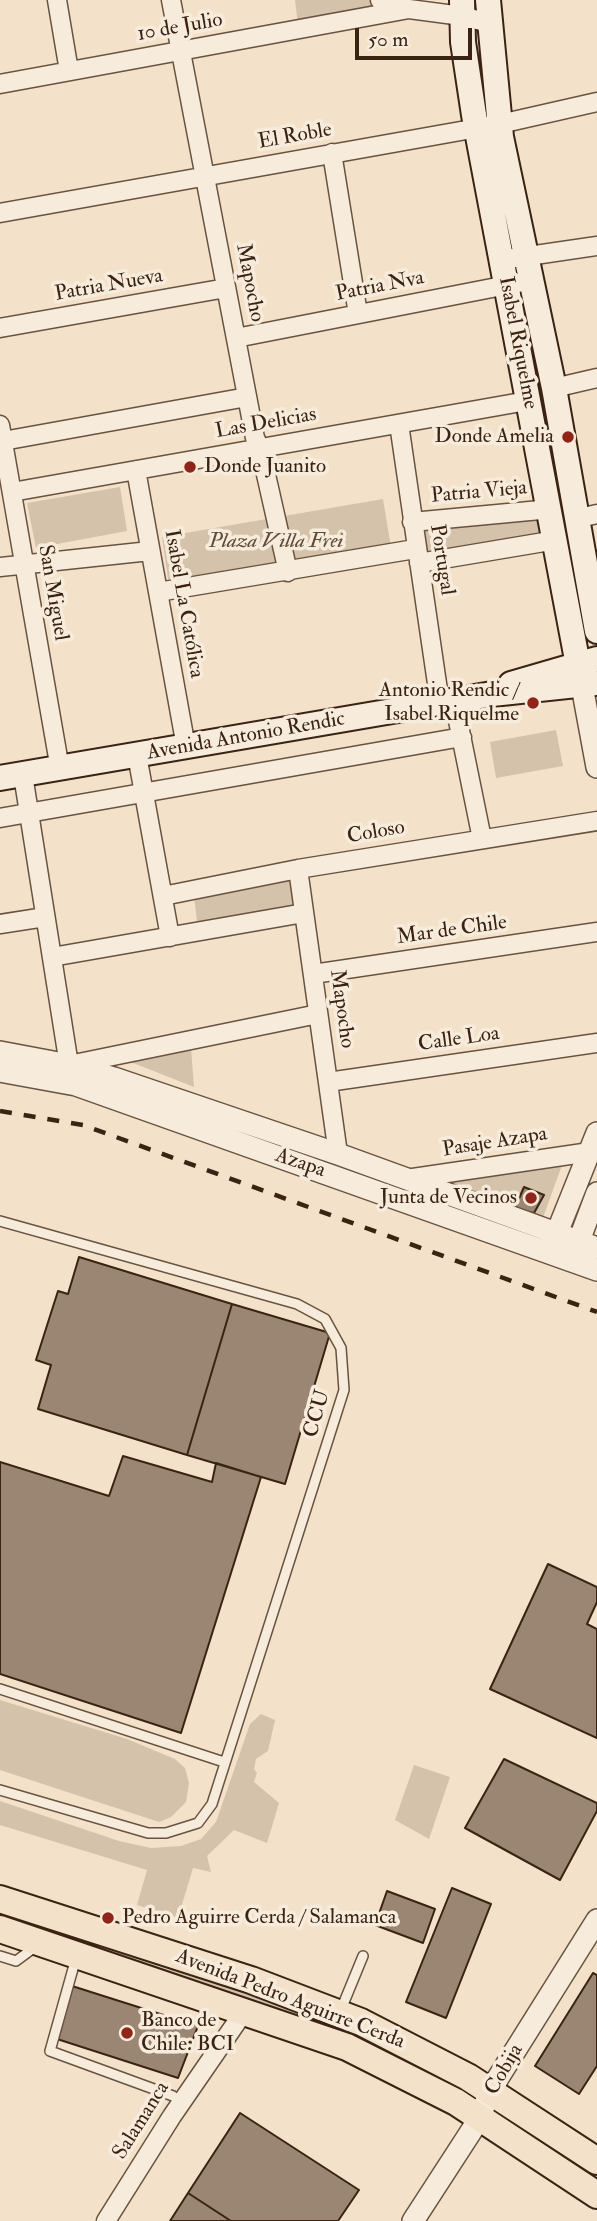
<!DOCTYPE html>
<meta charset="utf-8">
<style>
body{margin:0}
#map{position:relative;width:597px;height:2221px;overflow:hidden;background:#f3e2c9;font-family:"IM FELL Double Pica",serif}
canvas{display:block}
.scale{position:absolute;left:355px;top:28px;width:117px;height:32px;box-sizing:border-box;border:4px solid #3a2313;border-top:0;padding-left:9px;font-size:21px;line-height:24px;white-space:nowrap;color:#3a2313;-webkit-text-stroke:5px #f7ecdc;paint-order:stroke}
</style>
<div id="map">
<canvas width="597" height="2221"></canvas>
<div class="scale">50 m</div>
</div>
<script>
const ctx = document.querySelector('canvas').getContext('2d');
ctx.lineJoin = 'round';
function fill(path, color) {
  ctx.fillStyle = color;
  ctx.fill(path, 'evenodd');
}
function poly(rows) {
  const path = new Path2D();
  for (const r of rows) {
    path.moveTo(r[0], r[1]);
    for (let i = 2; i < r.length; i += 2) path.lineTo(r[i], r[i + 1]);
  }
  return path;
}
function strokePath(path, color, width, dash) {
  ctx.strokeStyle = color;
  ctx.lineWidth = width;
  ctx.lineCap = dash ? 'butt' : 'round';
  ctx.setLineDash(dash || []);
  ctx.stroke(path);
}
function label(font, color, halo, rows, align = 'center') {
  ctx.font = font + ' "IM FELL Double Pica",serif';
  ctx.lineWidth = 7;
  ctx.setLineDash([]);
  ctx.textBaseline = 'middle';
  ctx.strokeStyle = halo;
  ctx.fillStyle = color;
  for (const [text, x, y, turn = 0] of rows) {
    ctx.save();
    ctx.translate(x, y);
    ctx.rotate((+turn || 0) * Math.PI / 180);
    ctx.textAlign = isNaN(turn) ? turn : align;
    if (halo) ctx.strokeText(text, 0, 0);
    ctx.fillText(text, 0, 0);
    ctx.restore();
  }
}
fill(poly([
 [295,0,368,0,402,9,298,25],
 [526,301,568,541,558,526,518,302],
 [120,487,127,531,36,548,27,503],
 [383,499,391,547,169,585,162,537],
 [540,514,542,534,424,559,419,531],
 [556,730,563,766,496,778,490,742],
 [290,876,298,908,197,922,194,895],
 [191,1048,194,1087,128,1061],
 [565,1157,541,1223,434,1182],
 [0,1700,127,1739,175,1759,185,1768,189,1783,186,1802,171,1817,159,1822,0,1770],
 [261,1714,275,1720,268,1751,256,1759,254,1769,257,1773,254,1782,279,1803,267,1843,234,1830,207,1856,211,1872,193,1868,178,1918,137,1905,147,1870,0,1825,0,1801,119,1841,151,1848,181,1846,201,1839,216,1822,250,1724],
 [414,1765,450,1777,429,1839,395,1820],
 [0,1912,277,2003,360,2034,458,2085,455,2092,0,1924]
]), '#d4c2aa');
const building = poly([
 [524,1187,544,1195,534,1213,514,1210,524,1187],
 [79,1257,232,1304,187,1455,38,1409,51,1365,36,1360,58,1291,68,1294,79,1257],
 [232,1304,330,1333,285,1484,187,1455,232,1304],
 [123,1456,212,1482,216,1463,261,1477,181,1733,0,1674,0,1462,109,1496,123,1456],
 [548,1564,597,1587,597,1602,587,1624,597,1629,597,1738,490,1689,548,1564],
 [504,1759,597,1803,597,1811,560,1880,465,1828,504,1759],
 [452,1888,491,1904,446,2018,406,2002,452,1888],
 [387,1891,435,1909,423,1943,375,1925,387,1891],
 [593,1973,597,1975,597,2066,579,2094,535,2066,593,1973],
 [72,1986,198,2026,178,2078,57,2039,72,1986],
 [240,2113,359,2190,338,2221,231,2221,188,2193,240,2113],
 [188,2193,231,2221,170,2221,188,2193]
]);
fill(building, '#9a8672');
strokePath(building, '#3a2313', 2);
const service = poly([
 [0,1221,297,1304,325,1319,341,1348,344,1390,212,1804,198,1823,166,1833,148,1833,0,1790],
 [0,1689,224,1762],
 [0,1956,16,1961,35,1947],
 [76,1958,50,2051,173,2096,181,2102],
 [340,2012,363,1956]
]);
const minor = poly([
 [57,0,69,71],
 [171,0,255,438,260,448,288,572],
 [380,0,409,9,462,16,489,23],
 [0,84,409,9],
 [332,153,358,314],
 [0,213,500,124,597,102],
 [501,260,597,246],
 [0,328,226,288],
 [236,338,533,280],
 [554,388,597,378],
 [399,424,440,704],
 [0,425,60,769],
 [3,441,247,397],
 [136,470,186,747],
 [12,492,527,401],
 [575,519,597,514],
 [412,522,551,509],
 [419,563,556,540],
 [0,567,150,551],
 [158,592,415,549],
 [454,701,482,839],
 [137,755,170,937],
 [23,775,69,1065,318,1014],
 [0,818,462,737],
 [298,869,338,1154],
 [163,896,298,869,597,821],
 [0,924,45,917],
 [52,957,304,913],
 [313,974,597,932],
 [328,1082,597,1043],
 [406,1179,590,1152],
 [106,2221,172,2116,243,2013]
]);
const tertiary = poly([
 [582,686,597,767],
 [0,1052,69,1065,114,1078,338,1154,597,1248],
 [0,1071,76,1085,597,1270],
 [552,1245,597,1133],
 [574,1254,597,1193],
 [413,2221,472,2130,498,2078,597,1920]
]);
const secondary = poly([
 [462,0,463,42,474,115,582,686],
 [488,0,501,137,554,388,597,631],
 [511,684,597,659],
 [0,778,492,694,596,683]
]);
const primary = poly([
 [0,1899,251,1980,361,2022,468,2077,597,2161],
 [0,1929,347,2047,456,2102,597,2195]
]);
strokePath(service, '#685340', 12);
strokePath(minor, '#685340', 21);
strokePath(tertiary, '#685340', 24);
strokePath(secondary, '#3a2313', 28);
strokePath(primary, '#3a2313', 30);
strokePath(service, '#f7ecdc', 9);
strokePath(minor, '#f7ecdc', 18);
strokePath(tertiary, '#f7ecdc', 21);
strokePath(secondary, '#f7ecdc', 24);
strokePath(primary, '#f3e2c9', 26);
strokePath(poly([
 [0,1111,83,1125,597,1312]
]), '#3a2313', 4.5, [12, 12]);
for (const [x, y, r, color] of [
 [568,437,7,"#8f2418"],
 [190,467,7,"#8f2418"],
 [533,703,7,"#8f2418"],
 [531,1198,7,"#8f2418"],
 [108,1918,7,"#8f2418"],
 [127,2033,7,"#8f2418"]
]) {
  const dot = new Path2D();
  dot.arc(x, y, r, 0, 2 * Math.PI);
  ctx.fillStyle = color;
  ctx.fill(dot);
  strokePath(dot, '#f7ecdc', 2.5);
}
label('21px', '#3a2313', '#f7ecdc', [
 ["10 de Julio",180,28,-10],
 ["El Roble",295,137,-10],
 ["Mapocho",249,283,79],
 ["Patria Nueva",109,286,-10],
 ["Patria Nva",380,287,-11],
 ["Isabel Riquelme",517,343,79],
 ["Las Delicias",266,424,-10],
 ["Patria Vieja",479,493,-5],
 ["Portugal",441,560,81],
 ["San Miguel",52,593,80],
 ["Isabel La Católica",183,604,80],
 ["Avenida Antonio Rendic",246,737,-10],
 ["Coloso",376,833,-10],
 ["Mar de Chile",452,931,-8],
 ["Mapocho",341,1009,82],
 ["Calle Loa",459,1040,-8],
 ["Pasaje Azapa",495,1143,-9],
 ["Azapa",300,1164,19],
 ["CCU",318,1414,-74],
 ["Avenida Pedro Aguirre Cerda",290,2000,21],
 ["Cobija",505,2070,-60],
 ["Salamanca",142,2121,-58]
]);
label('21px', '#3a2313', '#f7ecdc', [
 ["Donde Amelia",554,437],
 ["Donde Juanito",204,467,"left"],
 ["Antonio Rendic /",519,691],
 ["Isabel Riquelme",519,715],
 ["Junta de Vecinos",517,1198],
 ["Pedro Aguirre Cerda / Salamanca",122,1918,"left"],
 ["Banco de",141,2021,"left"],
 ["Chile: BCI",141,2045,"left"]
], 'right');
label('italic 21px', '#604b39', '#f7ecdc', [
 ["Plaza Villa Frei",276,542]
]);
</script>
